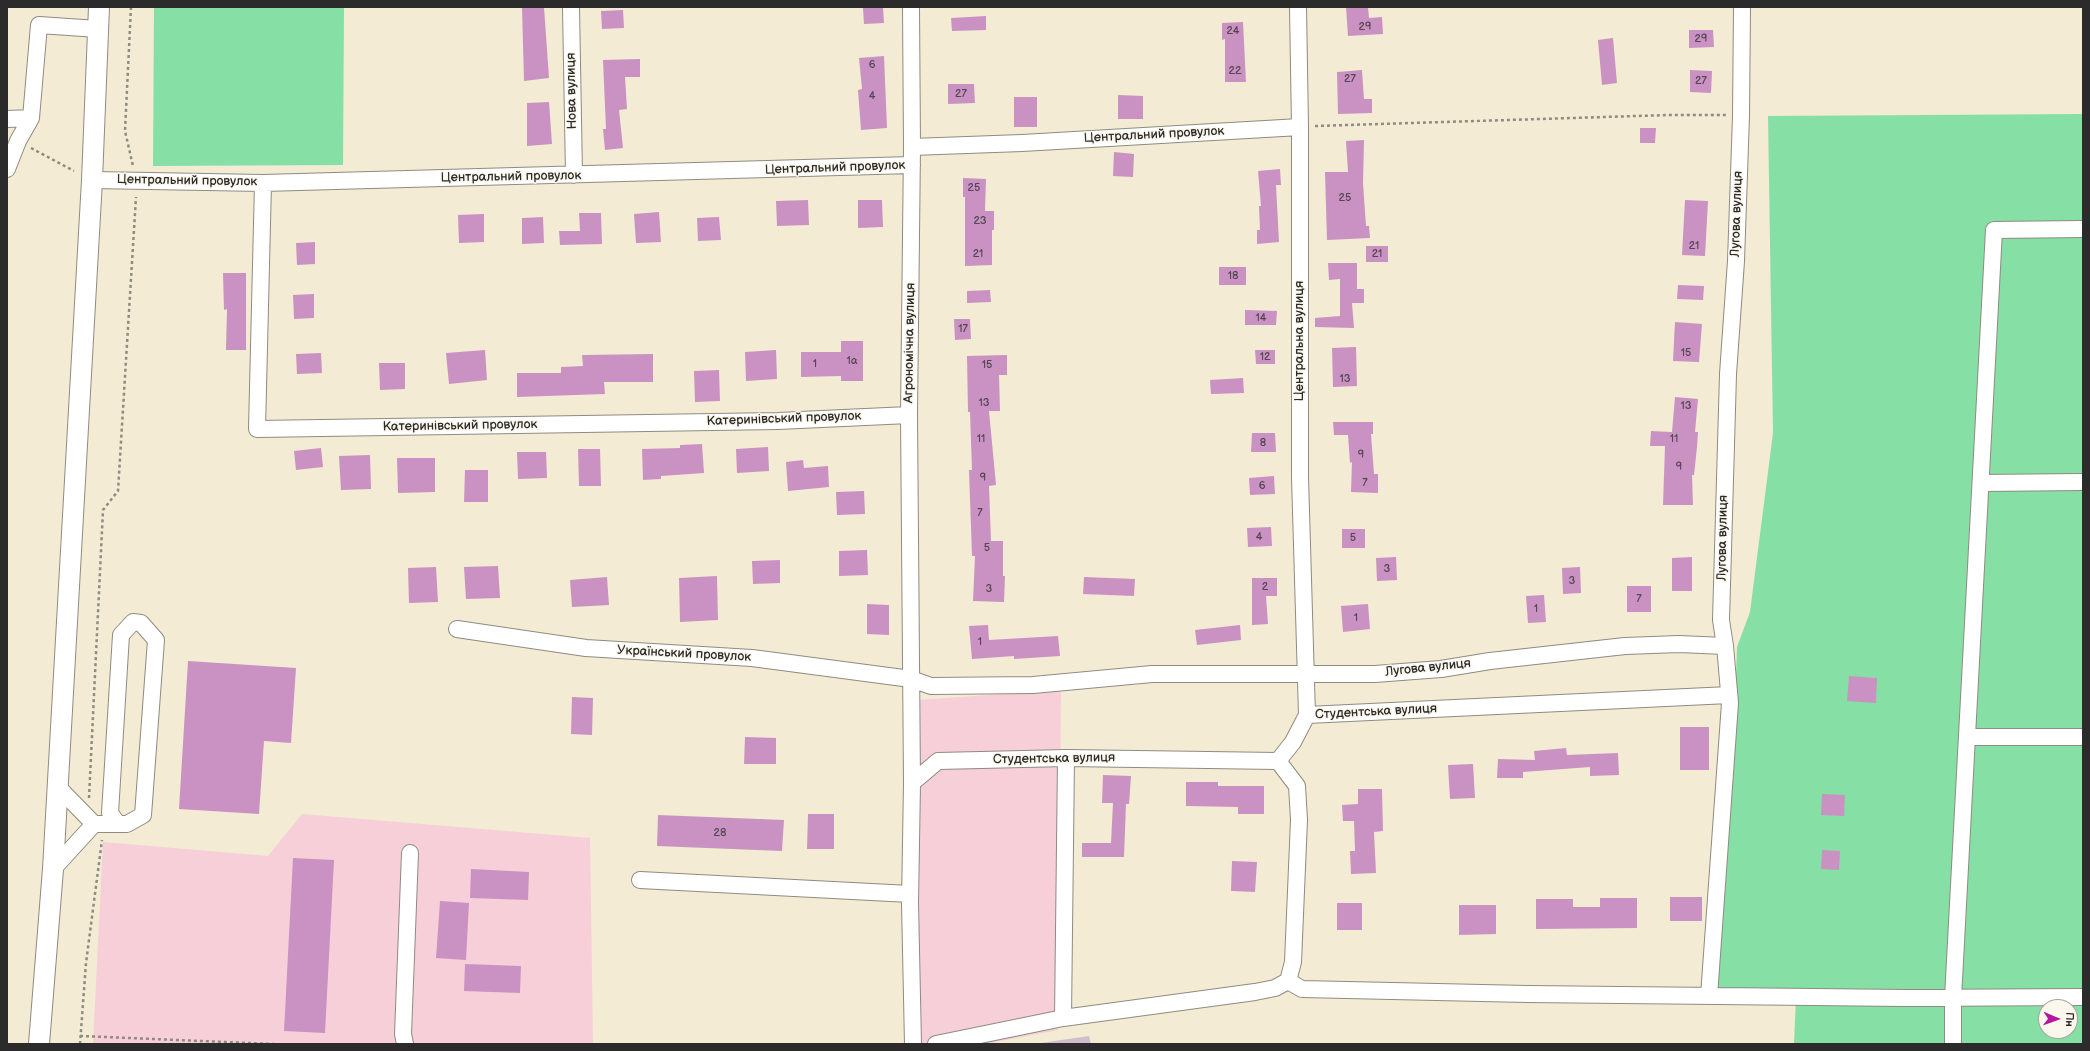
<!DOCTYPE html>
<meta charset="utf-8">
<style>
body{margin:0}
#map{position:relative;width:2090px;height:1051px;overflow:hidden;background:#f3ebd4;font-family:"Balsamiq Sans",sans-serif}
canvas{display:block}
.frame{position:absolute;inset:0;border:8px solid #2b2b2b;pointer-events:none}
.north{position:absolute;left:2038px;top:999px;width:40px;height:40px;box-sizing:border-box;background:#fbf7ec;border:1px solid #a8a59f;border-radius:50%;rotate:92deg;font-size:11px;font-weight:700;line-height:16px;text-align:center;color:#2b2b2b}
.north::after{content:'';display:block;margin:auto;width:14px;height:18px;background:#b5179e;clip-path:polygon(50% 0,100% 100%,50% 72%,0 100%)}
</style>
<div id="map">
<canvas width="2090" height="1051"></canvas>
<div class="frame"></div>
<div class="north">Пн</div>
</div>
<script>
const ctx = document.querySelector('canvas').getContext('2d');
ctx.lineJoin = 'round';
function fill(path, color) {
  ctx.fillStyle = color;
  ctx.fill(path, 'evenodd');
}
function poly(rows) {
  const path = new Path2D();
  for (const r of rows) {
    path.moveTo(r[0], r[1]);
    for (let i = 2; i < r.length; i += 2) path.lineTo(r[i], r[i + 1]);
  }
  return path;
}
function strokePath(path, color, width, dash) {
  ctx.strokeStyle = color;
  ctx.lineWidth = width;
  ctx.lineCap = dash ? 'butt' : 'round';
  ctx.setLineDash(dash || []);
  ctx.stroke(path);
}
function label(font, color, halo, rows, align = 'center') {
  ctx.font = font + ' "Balsamiq Sans",sans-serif';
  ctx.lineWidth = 3;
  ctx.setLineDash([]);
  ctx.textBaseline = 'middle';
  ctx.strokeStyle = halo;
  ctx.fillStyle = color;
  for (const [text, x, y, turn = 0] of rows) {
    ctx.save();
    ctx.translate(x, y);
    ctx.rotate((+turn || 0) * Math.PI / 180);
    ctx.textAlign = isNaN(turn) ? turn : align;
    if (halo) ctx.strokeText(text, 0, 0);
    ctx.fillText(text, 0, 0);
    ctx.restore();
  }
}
fill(poly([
 [1061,690,1058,1030,995,1042,995,1044,918,1044,918,700],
 [302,814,590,838,593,1044,93,1044,103,842,268,856]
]), '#f6cfd9');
fill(poly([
 [1089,1036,1091,1044,1034,1044]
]), '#d1bdcb');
fill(poly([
 [154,7,344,7,343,165,153,166],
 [2083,114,2083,1044,1794,1044,1796,998,1718,990,1720,852,1733,760,1737,647,1750,612,1773,433,1768,116],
 [2046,1007,2070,1007,2070,1031,2046,1031]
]), '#86dfa4');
fill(poly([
 [522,7,544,7,549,78,524,81],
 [883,7,884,23,864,24,863,8],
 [1346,7,1368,7,1369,18,1382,17,1383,34,1348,36],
 [623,10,624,28,602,29,601,11],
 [986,16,986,30,952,31,951,18],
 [1243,22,1246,82,1225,82,1225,39,1222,40,1222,23],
 [1689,30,1713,30,1714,47,1689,48],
 [1613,38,1617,83,1602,85,1598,40],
 [884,56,887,128,861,130,858,90,862,89,859,58],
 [640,59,640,77,625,77,627,109,619,110,623,148,605,150,603,129,606,129,603,60],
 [1362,70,1364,99,1372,99,1372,113,1338,114,1337,72],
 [1690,70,1712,71,1711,93,1690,92],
 [948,84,974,84,975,103,948,104],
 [1118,95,1143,96,1143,119,1118,119],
 [1014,97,1037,97,1037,127,1014,127],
 [549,102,552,144,527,146,527,103],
 [1640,128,1656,128,1655,143,1640,143],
 [1364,140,1363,183,1366,226,1369,226,1370,238,1327,240,1325,172,1348,172,1346,141],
 [1114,152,1134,154,1133,177,1113,176],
 [1280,169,1281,185,1276,185,1279,242,1257,244,1257,230,1260,230,1259,206,1261,206,1258,171],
 [963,178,986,179,985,211,994,211,994,230,992,230,992,265,965,266,965,197,963,197],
 [808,200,809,225,777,226,776,201],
 [858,200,882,200,883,227,858,228],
 [1685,200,1708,201,1705,256,1682,255],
 [659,212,661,242,636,243,634,214],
 [579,213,601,213,602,244,560,245,559,231,580,231],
 [484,214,484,242,459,243,458,215],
 [543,217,544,243,522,244,522,218],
 [719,217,721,240,698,241,697,218],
 [315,242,315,264,297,265,296,243],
 [1366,246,1388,246,1388,262,1366,262],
 [1328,263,1357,263,1357,289,1364,289,1364,303,1352,303,1354,328,1315,327,1315,318,1340,316,1340,279,1329,280],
 [1219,267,1246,267,1246,285,1219,285],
 [223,273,246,273,246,350,226,350,227,309,224,310],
 [1678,285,1704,286,1703,300,1677,299],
 [990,290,991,302,967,303,967,291],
 [314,294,314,318,294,319,293,295],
 [1245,310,1277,311,1276,325,1245,325],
 [954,319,970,319,971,339,955,340],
 [1675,322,1702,324,1699,362,1673,361],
 [841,341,863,341,863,381,841,381,841,376,801,377,801,352,841,352],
 [1356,347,1357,386,1333,387,1332,348],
 [485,350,487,380,449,384,446,353],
 [776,350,777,379,746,381,745,352],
 [1255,350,1275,350,1275,364,1256,364],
 [321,353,322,373,297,374,296,354],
 [653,354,653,382,604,382,605,394,517,397,517,373,561,373,561,367,583,366,582,355],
 [1007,355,1007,375,999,375,1000,411,989,411,996,485,989,486,991,541,1003,541,1003,576,1005,576,1004,602,973,601,975,556,972,556,969,470,972,470,970,412,968,412,967,356],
 [379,363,405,363,405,389,380,390],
 [719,370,720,401,695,402,694,371],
 [1243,378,1244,393,1211,394,1210,380],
 [1675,397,1698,399,1695,432,1698,432,1697,447,1694,475,1692,475,1693,505,1663,505,1665,446,1650,446,1651,431,1672,432],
 [1333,422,1373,422,1373,434,1371,434,1374,474,1378,474,1378,493,1351,492,1352,462,1350,463,1348,435,1334,435],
 [1252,433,1275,433,1276,452,1251,452],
 [702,444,704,473,661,476,661,479,643,480,642,449,680,448,680,445],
 [768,447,769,471,737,473,736,449],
 [321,448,323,467,296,470,294,451],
 [578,449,600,449,601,486,579,486],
 [517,452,546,452,547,478,518,479],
 [370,455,371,489,341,490,339,456],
 [397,458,435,458,435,492,398,493],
 [803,460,804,468,828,466,829,487,788,491,786,462],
 [465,470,488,470,488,502,464,502],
 [1274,476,1275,494,1250,495,1249,478],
 [864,491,865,514,837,515,836,492],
 [1271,527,1272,546,1248,547,1247,528],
 [1342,529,1365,529,1365,548,1342,548],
 [867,550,868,575,839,576,839,551],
 [1396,557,1397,580,1377,581,1376,558],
 [1692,557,1692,591,1672,591,1672,558],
 [780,560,780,583,753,584,752,561],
 [498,566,500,598,466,599,464,567],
 [436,567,438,602,409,603,408,568],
 [1580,567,1581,593,1563,594,1562,568],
 [717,576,718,620,680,622,679,578],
 [607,577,609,605,572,607,570,580],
 [1084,577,1135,579,1134,596,1083,594],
 [1252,578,1277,578,1277,596,1266,596,1268,624,1252,625],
 [1627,586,1651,586,1651,612,1627,612],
 [1544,595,1546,622,1528,623,1526,596],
 [867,604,889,605,889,635,867,634],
 [1368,604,1370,629,1343,632,1341,606],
 [988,625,989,640,1058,636,1060,656,1014,659,1014,656,972,659,969,626],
 [1240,625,1241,640,1197,645,1195,630],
 [188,661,296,668,291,743,264,741,259,814,179,809],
 [1849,676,1877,678,1876,703,1847,701],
 [572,697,593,698,592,735,571,734],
 [1680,727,1709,727,1709,770,1680,770],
 [745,737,776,738,776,764,744,764],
 [1566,748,1567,755,1618,753,1619,775,1590,776,1590,767,1523,772,1523,778,1497,778,1498,759,1535,760,1534,751],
 [1473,764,1475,798,1450,799,1448,765],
 [1103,775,1131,776,1129,804,1126,804,1124,857,1082,857,1082,843,1111,843,1113,803,1102,803],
 [1186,782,1218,782,1218,786,1264,786,1264,814,1238,814,1238,807,1186,806],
 [1358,789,1382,789,1383,831,1374,832,1376,873,1351,874,1350,851,1355,851,1354,821,1343,821,1342,805,1358,804],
 [1822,794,1845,795,1844,816,1821,815],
 [808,814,834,814,834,849,807,849],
 [658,815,784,820,782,851,657,846],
 [1822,850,1840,851,1839,870,1821,869],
 [293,858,334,860,325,1033,284,1031],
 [1232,861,1257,862,1255,892,1231,891],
 [471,869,529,872,528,900,470,898],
 [1670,897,1702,897,1702,921,1670,921],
 [1600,898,1637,898,1637,928,1536,929,1536,899,1573,899,1573,907,1600,907],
 [440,901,469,903,466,960,436,958],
 [1337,903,1362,903,1362,930,1337,930],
 [1459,905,1496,905,1496,934,1459,935],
 [465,964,521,966,520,993,464,991]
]), '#ca92c3');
const minor = poly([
 [571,7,574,175],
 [911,7,912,147,909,415,912,783,910,903,913,1044],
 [1298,7,1300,127,1300,477,1307,715],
 [7,119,31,118],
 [912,147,1022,143,1300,127],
 [7,169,18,141,31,118,39,25,98,29],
 [92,180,263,183,912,165],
 [263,183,257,429,778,421,909,415],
 [1981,483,2083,482],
 [133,622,141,623,156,640,143,815,127,824,118,824,110,813,121,635,133,622],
 [457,629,586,648,752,658,911,679,931,686,1033,685,1152,674,1375,674,1441,669,1490,661,1625,646,1679,644,1725,646],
 [1968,737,2083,737],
 [912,783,938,761,1066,758,1278,761,1293,742,1307,715,1729,695],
 [56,785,94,824,118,824],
 [53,869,94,824],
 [640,880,910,894],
 [1288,981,1302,989,1527,994,1907,998,2083,997],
 [1709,996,1730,703,1725,646,1721,620,1728,374,1736,261,1741,116,1742,7],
 [1063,1018,1066,758],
 [405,1044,403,1034,410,853],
 [936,1044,1063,1018,1255,992,1275,988,1288,981,1293,962,1299,820,1297,786,1278,761],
 [1953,1044,1953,998,1994,230,2083,229]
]);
const major = poly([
 [39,1044,53,869,92,180,99,7]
]);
strokePath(minor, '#8f8b80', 18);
strokePath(major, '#8f8b80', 22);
strokePath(poly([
 [131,7,125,131,133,166],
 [1315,126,1669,115,1726,115],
 [31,148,74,171],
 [89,798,103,510,118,491,136,197],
 [80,1036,274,1044],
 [80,1044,86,963,102,840]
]), '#8f8b80', 2.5, [3, 3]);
strokePath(minor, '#fff', 16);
strokePath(major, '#fff', 20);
label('11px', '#534551', null, [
 ["29",1365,27],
 ["24",1233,31],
 ["29",1701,39],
 ["6",872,65],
 ["22",1235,71],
 ["27",1350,79],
 ["27",1701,81],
 ["27",961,94],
 ["4",872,96],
 ["25",974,188],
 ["25",1345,198],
 ["23",980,221],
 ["21",1694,246],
 ["21",978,254],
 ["21",1377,254],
 ["18",1233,276],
 ["14",1261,318],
 ["17",963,329],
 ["15",1686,353],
 ["12",1265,357],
 ["1а",852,361],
 ["1",815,364],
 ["15",987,365],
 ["13",1345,379],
 ["13",984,403],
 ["13",1686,406],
 ["11",981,439],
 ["11",1674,439],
 ["8",1263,443],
 ["9",1361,455],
 ["9",1679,467],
 ["9",983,478],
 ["7",1365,483],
 ["6",1262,486],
 ["7",980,513],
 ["4",1259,537],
 ["5",1353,538],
 ["5",987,548],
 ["3",1387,569],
 ["3",1572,581],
 ["2",1265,587],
 ["3",989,589],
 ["7",1639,599],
 ["1",1536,609],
 ["1",1356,618],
 ["1",980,642],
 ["28",720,833]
]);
label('13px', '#2b2b2b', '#fbf7ec', [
 ["Нова вулиця",572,91,-91],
 ["Центральний провулок",1154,135,-3],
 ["Центральний провулок",835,168,-2],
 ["Центральний провулок",511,177,-1],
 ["Центральний провулок",187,181,1],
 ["Лугова вулиця",1737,214,-88],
 ["Центральна вулиця",1300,341,-90],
 ["Агрономічна вулиця",910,343,-89],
 ["Катеринівський провулок",784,419,-2],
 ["Катеринівський провулок",460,426,-1],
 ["Лугова вулиця",1723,538,-89],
 ["Український провулок",684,654,3],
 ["Лугова вулиця",1428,668,-6],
 ["Студентська вулиця",1376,712,-3],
 ["Студентська вулиця",1054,759,-1]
]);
</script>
